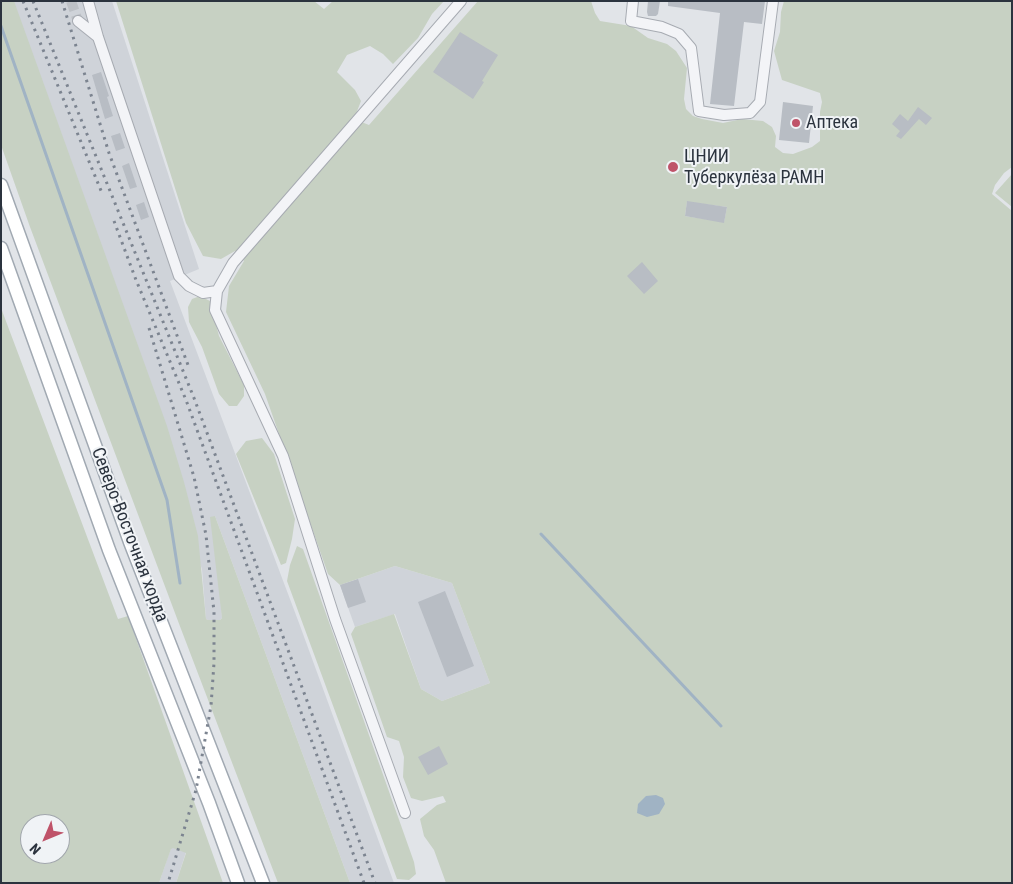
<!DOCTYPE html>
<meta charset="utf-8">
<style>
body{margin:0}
#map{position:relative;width:1013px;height:884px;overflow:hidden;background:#e1e4e8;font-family:"Roboto Condensed",sans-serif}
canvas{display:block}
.frame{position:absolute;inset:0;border:2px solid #2b333e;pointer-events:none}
.north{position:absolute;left:20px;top:814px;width:50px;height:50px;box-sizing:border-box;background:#f0f3f6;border:1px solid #a1a6ac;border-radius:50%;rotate:225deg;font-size:14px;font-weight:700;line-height:20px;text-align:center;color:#2b333e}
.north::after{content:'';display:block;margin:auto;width:18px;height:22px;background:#bf5369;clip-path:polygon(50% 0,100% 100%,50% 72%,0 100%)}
</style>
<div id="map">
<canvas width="1013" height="884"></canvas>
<div class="frame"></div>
<div class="north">N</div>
</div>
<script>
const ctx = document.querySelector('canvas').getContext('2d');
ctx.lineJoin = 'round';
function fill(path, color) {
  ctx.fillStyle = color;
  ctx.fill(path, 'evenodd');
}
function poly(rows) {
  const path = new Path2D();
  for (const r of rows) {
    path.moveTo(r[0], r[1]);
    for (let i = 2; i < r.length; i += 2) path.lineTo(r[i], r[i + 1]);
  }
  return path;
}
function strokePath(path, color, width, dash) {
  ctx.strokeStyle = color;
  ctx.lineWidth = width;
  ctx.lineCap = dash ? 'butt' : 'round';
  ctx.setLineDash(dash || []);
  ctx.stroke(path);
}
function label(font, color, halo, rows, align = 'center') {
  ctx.font = font + ' "Roboto Condensed",sans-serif';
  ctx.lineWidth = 4;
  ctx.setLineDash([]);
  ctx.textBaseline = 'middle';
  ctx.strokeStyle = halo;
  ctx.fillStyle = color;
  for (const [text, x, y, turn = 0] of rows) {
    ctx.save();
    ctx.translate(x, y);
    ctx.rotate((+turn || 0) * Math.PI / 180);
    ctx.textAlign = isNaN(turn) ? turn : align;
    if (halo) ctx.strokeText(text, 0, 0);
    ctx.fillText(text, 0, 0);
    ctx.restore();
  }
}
fill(poly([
 [4,1,112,1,199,269,170,281,299,623,394,883,350,883,215,516,222,618,220,620,208,620,206,619,202,569],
 [395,566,452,583,490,683,442,701,421,689,395,614,355,627,340,585],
 [173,847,186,852,176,883,159,883,171,848]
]), '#cfd3d9');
fill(poly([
 [1,1,14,1,167,426,184,482,198,536,206,619,208,620,220,620,222,618,210,517,215,516,350,883,278,883,181,629,30,227,1,145],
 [116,1,314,1,324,9,333,1,444,1,432,14,418,38,393,64,383,54,370,46,347,55,337,72,355,90,361,101,354,119,369,125,478,1,591,1,595,13,600,21,631,26,648,38,667,44,676,51,687,68,684,99,686,109,693,116,702,119,723,123,742,119,763,121,772,127,776,136,775,147,783,153,793,154,812,147,820,141,820,112,822,102,820,93,782,80,774,51,780,32,781,12,784,1,1012,1,1012,167,1004,173,995,185,992,194,1012,211,1012,883,446,883,434,850,424,836,420,819,437,805,446,802,443,796,422,801,411,798,403,777,404,757,399,741,387,737,351,634,355,627,394,614,421,689,442,701,490,683,452,583,395,566,340,585,328,574,265,394,226,312,229,286,244,261,235,251,221,259,203,256,186,223],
 [687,202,727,207,724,222,685,216],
 [1012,174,1012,207,995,193],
 [200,296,210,301,219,336,244,385,244,396,237,406,229,406,219,394,202,347,189,322,188,307,192,299],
 [1,308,118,619,128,616,223,883,176,883,186,853,173,848,171,849,159,883,1,883],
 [30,824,60,824,60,854,30,854],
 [262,438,274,454,295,519,292,539,286,563,281,565,236,454,246,441],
 [297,546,303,549,414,862,416,874,409,880,397,879,287,581,290,565]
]), '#c7d1c3');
fill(poly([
 [656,795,663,798,665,804,659,814,647,817,637,813,638,804,646,796]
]), '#a0b3c4');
strokePath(poly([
 [1,26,167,500,180,583],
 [541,534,721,726]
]), '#a0b3c4', 3);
fill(poly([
 [648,1,660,1,658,14,656,16,648,16,647,12],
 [668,1,765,1,762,24,744,22,734,106,710,104,720,13,668,6],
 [460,32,498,55,482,81,484,82,473,99,433,72],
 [101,72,109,96,107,97,113,116,105,119,92,75],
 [783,102,813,106,809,143,779,140],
 [918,107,932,118,926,125,919,119,901,139,896,136,900,131,892,124,900,114,908,121],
 [120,133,125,148,116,151,111,136],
 [129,163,137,187,130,189,122,166],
 [687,201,727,207,724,223,685,216],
 [144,202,149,217,141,220,136,205],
 [642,262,658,281,644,294,627,276],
 [358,579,366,602,348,608,340,585],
 [445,591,474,666,447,677,418,602],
 [439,746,448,764,428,775,418,757]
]), '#b8bdc4');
strokePath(poly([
 [71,1,78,21]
]), '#bdc1c6', 10, [10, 5]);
const minor = poly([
 [88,1,98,37,179,276,189,286,203,293,217,291],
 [633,1,631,21,662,27,679,34,691,48,699,111,724,115,750,113,760,102,773,1],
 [78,21,98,37],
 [405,813,335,619,283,456,215,310,217,291,233,263,461,1]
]);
const major = poly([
 [1,185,130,542,263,883],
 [1,248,109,550,209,803,238,883]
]);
strokePath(minor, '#a7abb2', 12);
strokePath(major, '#a1a9b2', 15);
strokePath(minor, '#f3f4f7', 10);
strokePath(major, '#fff', 12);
strokePath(poly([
 [23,1,102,193],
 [33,1,194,398,375,883],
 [62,1,109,153,188,365],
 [114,221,136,280,186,400,364,883],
 [149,328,194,477,206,535,214,612,214,663,211,706,196,790,168,883]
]), '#7c8490', 3, [2.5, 5]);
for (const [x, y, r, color] of [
 [796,123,5,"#bf5369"],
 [673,167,6,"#bf5369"]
]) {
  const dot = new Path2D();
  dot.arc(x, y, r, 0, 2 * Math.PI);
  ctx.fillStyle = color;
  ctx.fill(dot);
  strokePath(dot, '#f0f3f6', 2);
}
label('18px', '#2b333e', '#f0f3f6', [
 ["Аптека",806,123],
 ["ЦНИИ",684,157],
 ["Туберкулёза РАМН",684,178]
], 'left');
label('18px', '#2b333e', '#f0f3f6', [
 ["Северо-Восточная хорда",129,535,69]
]);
</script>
